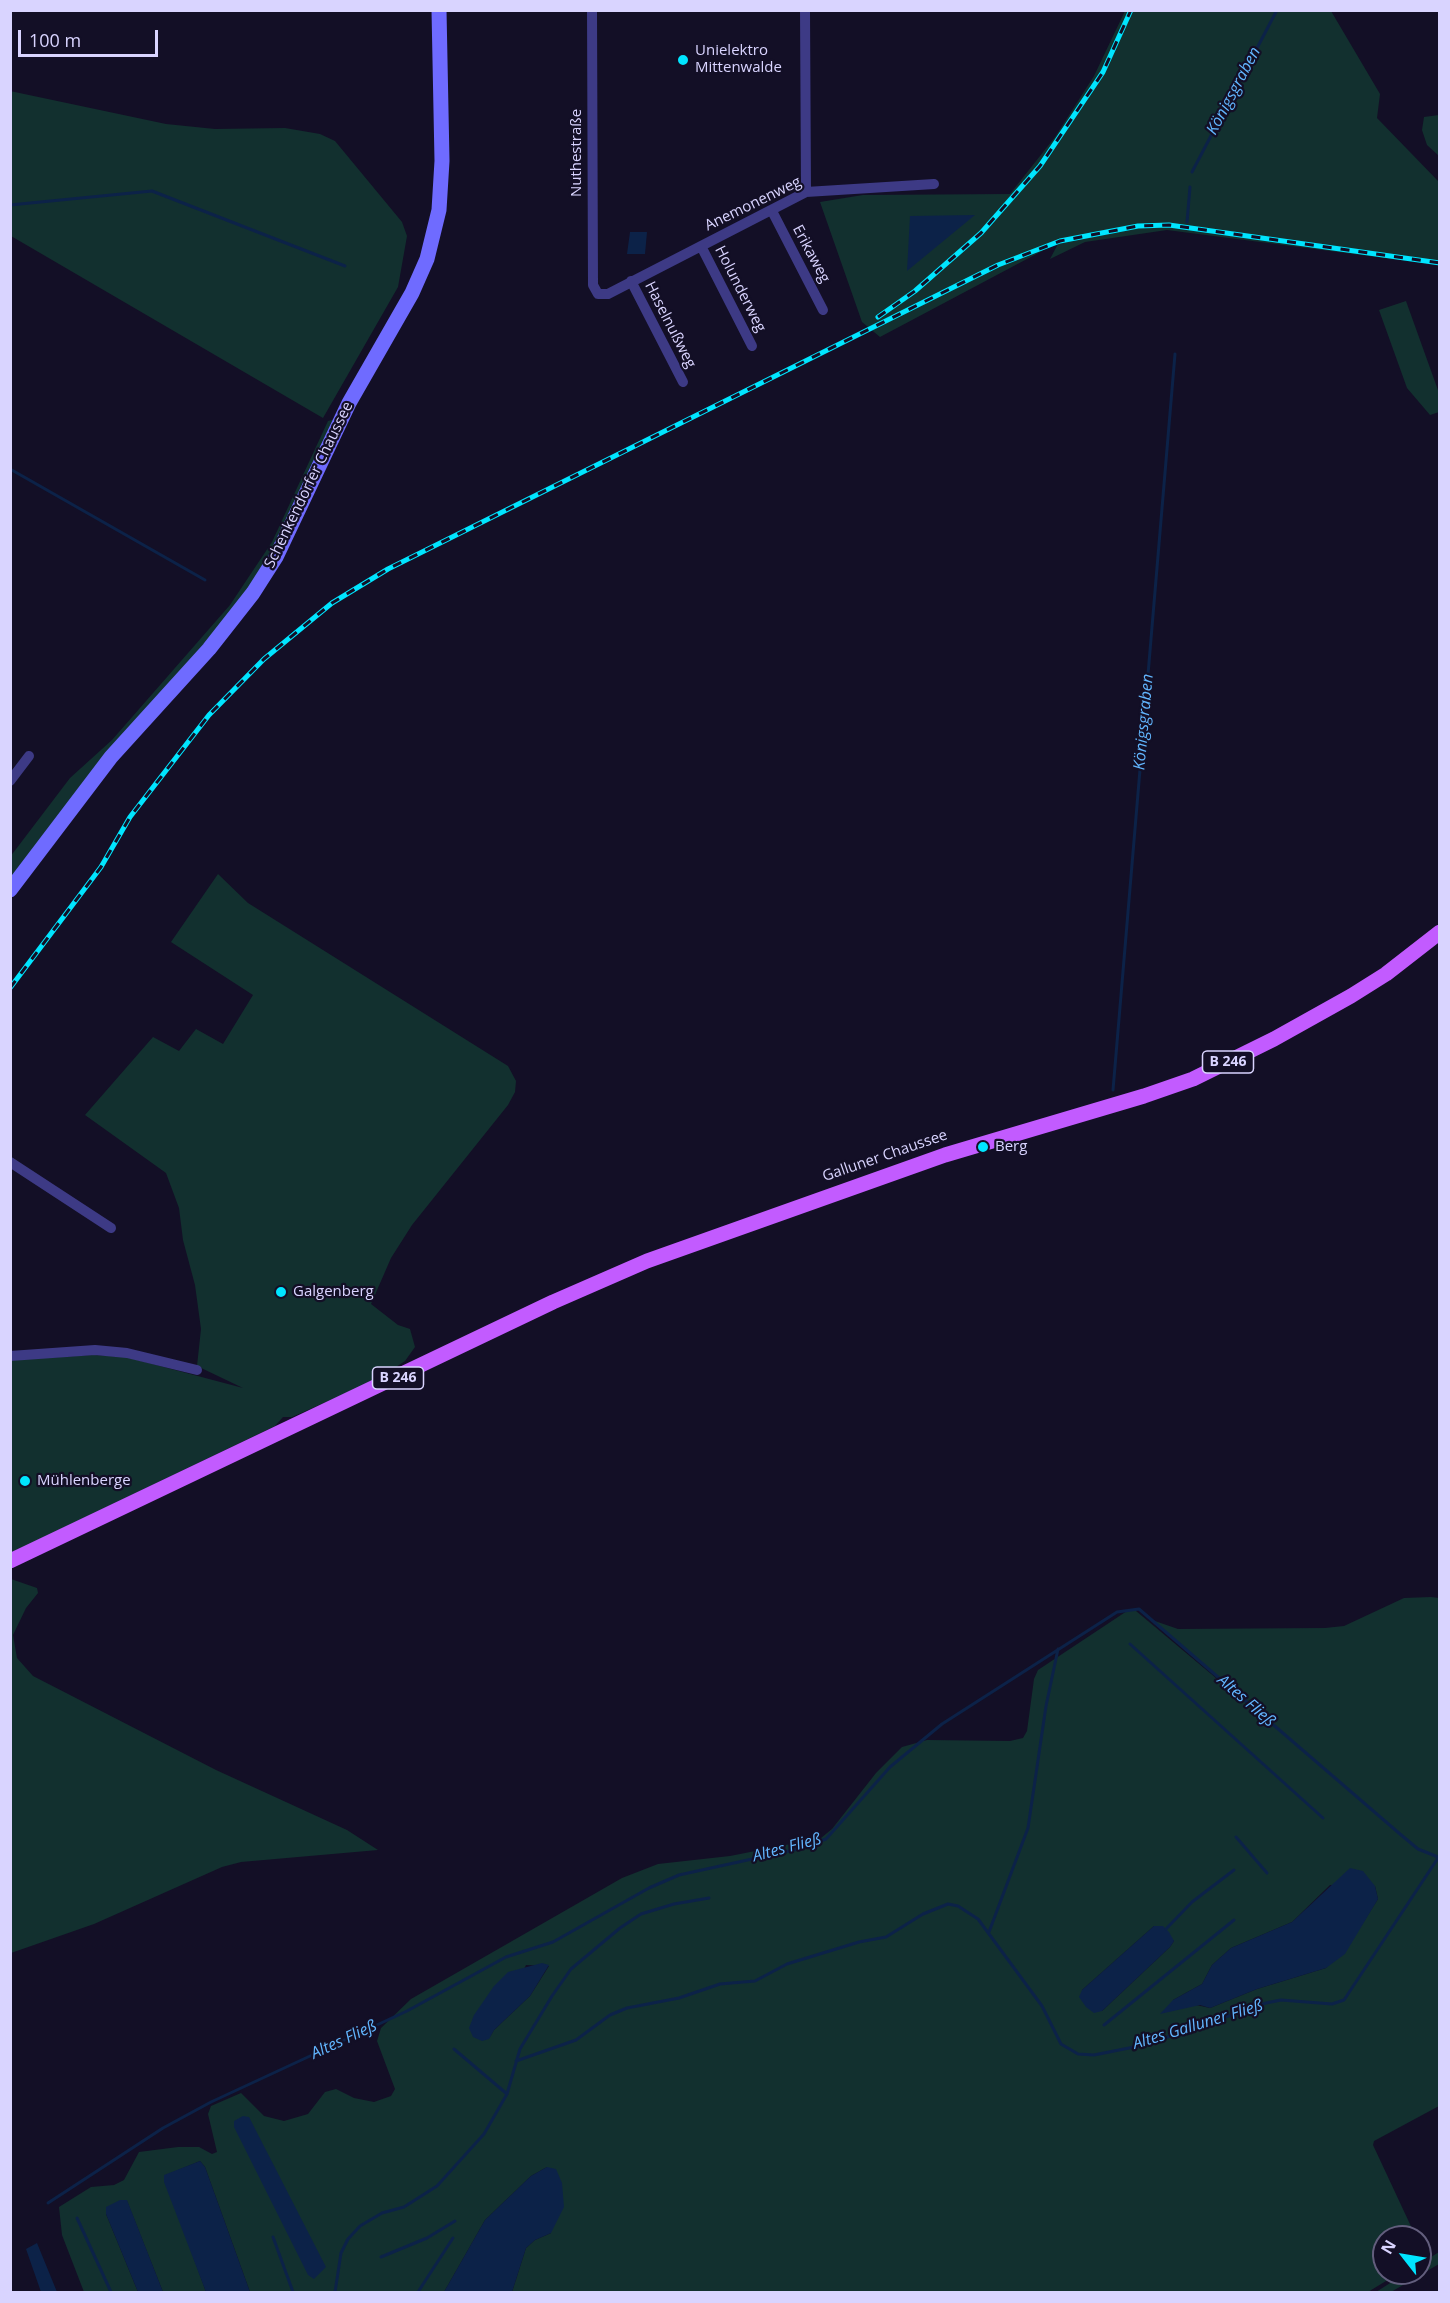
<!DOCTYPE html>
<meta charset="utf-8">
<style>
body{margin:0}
#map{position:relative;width:1450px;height:2303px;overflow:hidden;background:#130f26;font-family:"Open Sans",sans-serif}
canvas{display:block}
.frame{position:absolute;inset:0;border:12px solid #d9d4ff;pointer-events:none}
.north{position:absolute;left:1372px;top:2225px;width:60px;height:60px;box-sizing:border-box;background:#130f26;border:2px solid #625e7d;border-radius:50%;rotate:301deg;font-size:16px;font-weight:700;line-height:24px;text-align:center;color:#d9d4ff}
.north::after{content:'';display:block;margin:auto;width:21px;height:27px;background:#00e5ff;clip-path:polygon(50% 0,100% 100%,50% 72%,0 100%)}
.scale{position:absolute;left:18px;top:30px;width:140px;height:27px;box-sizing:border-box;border:3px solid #d9d4ff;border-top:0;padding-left:8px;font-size:18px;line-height:21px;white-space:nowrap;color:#d9d4ff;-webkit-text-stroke:4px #130f26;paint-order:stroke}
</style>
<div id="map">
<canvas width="1450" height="2303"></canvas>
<div class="frame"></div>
<div class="north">N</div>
<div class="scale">100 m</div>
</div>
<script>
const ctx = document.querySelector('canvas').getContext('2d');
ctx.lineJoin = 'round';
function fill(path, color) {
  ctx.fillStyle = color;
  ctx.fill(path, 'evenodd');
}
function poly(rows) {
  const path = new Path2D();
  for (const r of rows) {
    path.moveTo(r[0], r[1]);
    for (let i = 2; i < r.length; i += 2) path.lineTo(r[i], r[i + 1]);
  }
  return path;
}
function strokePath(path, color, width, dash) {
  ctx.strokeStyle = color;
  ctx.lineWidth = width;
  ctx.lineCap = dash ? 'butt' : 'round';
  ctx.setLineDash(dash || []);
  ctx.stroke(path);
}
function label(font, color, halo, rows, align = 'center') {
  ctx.font = font + ' "Open Sans",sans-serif';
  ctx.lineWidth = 4.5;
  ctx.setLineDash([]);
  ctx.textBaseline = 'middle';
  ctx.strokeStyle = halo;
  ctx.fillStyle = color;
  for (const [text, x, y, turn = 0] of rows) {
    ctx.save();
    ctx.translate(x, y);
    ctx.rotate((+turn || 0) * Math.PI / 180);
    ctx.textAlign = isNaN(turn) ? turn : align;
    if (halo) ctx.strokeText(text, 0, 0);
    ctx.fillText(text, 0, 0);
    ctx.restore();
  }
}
fill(poly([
 [1125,11,1331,11,1380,94,1377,118,1439,182,1439,265,1167,230,1085,242,1050,259,1059,242,880,337,862,322,820,202,863,195,1010,194,1055,137,1094,76],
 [10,91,166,124,215,129,285,128,320,134,335,141,402,222,407,236,398,287,323,418,11,236],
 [1439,115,1440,115,1439,156,1427,145,1422,130,1424,117],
 [1406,301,1439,393,1439,412,1430,415,1407,388,1379,310],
 [335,419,271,553,248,590,11,881,10,857,70,778,112,740,230,605,272,542,328,421],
 [218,874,248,903,508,1066,516,1081,515,1092,508,1105,412,1225,391,1258,371,1304,398,1325,410,1329,415,1347,405,1361,378,1379,292,1417,283,1417,275,1426,11,1553,10,1360,93,1355,126,1357,243,1388,197,1366,201,1329,195,1285,183,1240,179,1208,166,1173,85,1115,153,1037,179,1051,196,1029,223,1044,253,995,171,942],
 [11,1579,37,1588,38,1593,26,1608,13,1635,17,1658,33,1676,216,1770,347,1830,378,1850,241,1862,222,1867,94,1924,11,1953],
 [1431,1597,1439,1598,1439,2106,1374,2141,1373,2145,1416,2237,1384,2237,1384,2273,1399,2273,1368,2292,512,2292,526,2248,535,2240,551,2233,547,2167,531,2176,485,2220,444,2292,250,2292,205,2167,200,2161,164,2176,206,2292,163,2292,127,2201,106,2214,138,2292,84,2292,62,2235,59,2207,91,2187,114,2185,124,2180,139,2152,178,2147,199,2147,212,2154,217,2152,208,2114,211,2106,241,2093,264,2116,284,2121,308,2114,325,2092,336,2089,354,2098,374,2102,391,2096,395,2089,377,2041,381,2028,411,1999,622,1878,658,1864,730,1856,821,1838,832,1829,876,1773,902,1747,927,1740,1010,1741,1023,1738,1027,1731,1034,1679,1038,1670,1127,1611,1136,1611,1340,1782,1152,1620,1178,1629,1325,1628,1344,1626,1404,1598],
 [1330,1885,1375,1886,1378,1899,1361,1926,1326,1968,1257,1989,1210,2008,1173,2000,1202,1984,1212,1965,1231,1948,1292,1922],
 [1154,1926,1174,1941,1170,1947,1102,2011,1082,1990],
 [526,1965,549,1966,530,1996,494,2030,489,2039],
 [1439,2252,1439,2264,1391,2292,1376,2292,1406,2273,1420,2273,1420,2264]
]), '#12302f');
fill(poly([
 [975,215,907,271,910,216],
 [630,232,647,232,645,254,627,254],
 [1350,1868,1363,1871,1375,1886,1378,1899,1345,1954,1326,1968,1257,1989,1210,2008,1200,2005,1160,2014,1173,2000,1202,1984,1212,1965,1231,1948,1292,1922],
 [1154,1926,1163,1926,1169,1932,1174,1941,1170,1947,1102,2011,1094,2013,1086,2007,1079,1997,1082,1990],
 [542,1963,549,1965,530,1996,494,2030,489,2039,482,2041,473,2037,469,2028,474,2015,494,1986,508,1972],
 [243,2116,249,2117,326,2267,314,2279,308,2275,234,2127,234,2121],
 [200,2161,205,2167,250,2292,206,2292,164,2182,164,2175],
 [547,2167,556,2169,562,2183,564,2207,551,2233,535,2240,526,2248,512,2292,444,2292,485,2220,531,2176],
 [120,2200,127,2200,163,2292,138,2292,106,2214,106,2207],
 [37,2243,57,2292,41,2292,26,2249]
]), '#0c2248');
strokePath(poly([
 [1192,172,1277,10],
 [10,205,152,191,345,266],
 [1187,222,1190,187],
 [10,469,205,580],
 [1113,1090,1175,354],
 [1130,1644,1323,1818],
 [1236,1837,1267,1873],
 [1166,1929,1192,1902,1234,1870],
 [989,1932,1028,1828,1046,1706,1058,1649],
 [1104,2025,1234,1920],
 [454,2049,507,2094],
 [516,2061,576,2040,610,2015,627,2008,679,1998,720,1984,755,1981,787,1964,859,1942,886,1937,923,1914,948,1904,958,1906,978,1919,1042,2006,1061,2044,1078,2054,1094,2055,1144,2045,1266,2003,1281,2000,1332,2004,1344,2000,1440,1855],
 [48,2203,163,2128,211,2102,407,2011,506,1957,553,1942,649,1888,679,1875,798,1849,826,1839,890,1767,942,1724,1117,1612,1139,1609,1400,1834,1418,1849,1438,1857],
 [77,2218,111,2292],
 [273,2237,293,2292],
 [381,2257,427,2238,455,2221],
 [335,2292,341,2253,348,2239,360,2226,382,2213,404,2207,437,2186,484,2134,507,2094,520,2049,552,1996,571,1969,620,1928,641,1914,674,1904,709,1898],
 [418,2292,453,2238]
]), '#0c2248', 3);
strokePath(poly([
 [592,10,593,285,598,294,608,294,806,192,934,184],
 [805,10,806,192],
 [772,211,823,310],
 [701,246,752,346],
 [631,281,683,382],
 [10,781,29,756],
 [10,1162,111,1228],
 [10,1356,95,1350,127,1353,197,1370]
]), '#3d3a85', 10);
strokePath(poly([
 [10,890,111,757,209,649,253,593,276,557,349,403,412,293,427,259,439,210,442,161,439,10]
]), '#6f6bff', 15);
strokePath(poly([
 [10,1561,553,1302,647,1261,945,1155,1144,1096,1193,1079,1274,1039,1351,996,1386,974,1440,932]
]), '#c25bff', 15);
const rail = poly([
 [878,317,915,291,981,233,1040,166,1103,72,1131,10],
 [10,988,101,867,130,817,209,715,264,659,332,603,388,569,998,265,1060,241,1138,226,1169,225,1440,263]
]);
strokePath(rail, '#00e5ff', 5);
strokePath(rail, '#130f26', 3, [9]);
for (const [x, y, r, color] of [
 [683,60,6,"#00e5ff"],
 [983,1147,6,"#00e5ff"],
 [281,1292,6,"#00e5ff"],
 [25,1481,6,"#00e5ff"]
]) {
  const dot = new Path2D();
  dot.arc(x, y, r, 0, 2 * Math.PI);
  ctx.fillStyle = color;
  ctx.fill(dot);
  strokePath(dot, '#130f26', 2);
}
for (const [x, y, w] of [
 [1228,1062,51],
 [398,1378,51]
]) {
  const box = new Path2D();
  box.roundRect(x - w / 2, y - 11, w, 22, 4.5);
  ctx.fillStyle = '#130f26';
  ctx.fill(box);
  strokePath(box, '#d9d4ff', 1.5);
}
label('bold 14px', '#d9d4ff', null, [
 ["B 246",1228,1062],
 ["B 246",398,1378]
]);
label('15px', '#d9d4ff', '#130f26', [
 ["Unielektro",695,51],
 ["Mittenwalde",695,68],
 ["Berg",995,1147],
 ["Galgenberg",293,1292],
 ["Mühlenberge",37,1481]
], 'left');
label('15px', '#d9d4ff', '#130f26', [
 ["Nuthestraße",577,153,-90],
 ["Anemonenweg",753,204,-26],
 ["Erikaweg",811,254,62],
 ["Holunderweg",740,289,63],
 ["Haselnußweg",670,325,63],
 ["Schenkendorfer Chaussee",309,485,-64],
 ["Galluner Chaussee",885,1156,-19]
]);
label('italic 16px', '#62b6ff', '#130f26', [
 ["Königsgraben",1234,91,-62],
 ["Königsgraben",1144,722,-85],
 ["Altes Fließ",1246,1701,41],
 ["Altes Fließ",787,1848,-15],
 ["Altes Galluner Fließ",1198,2025,-17],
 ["Altes Fließ",344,2040,-25]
]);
</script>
